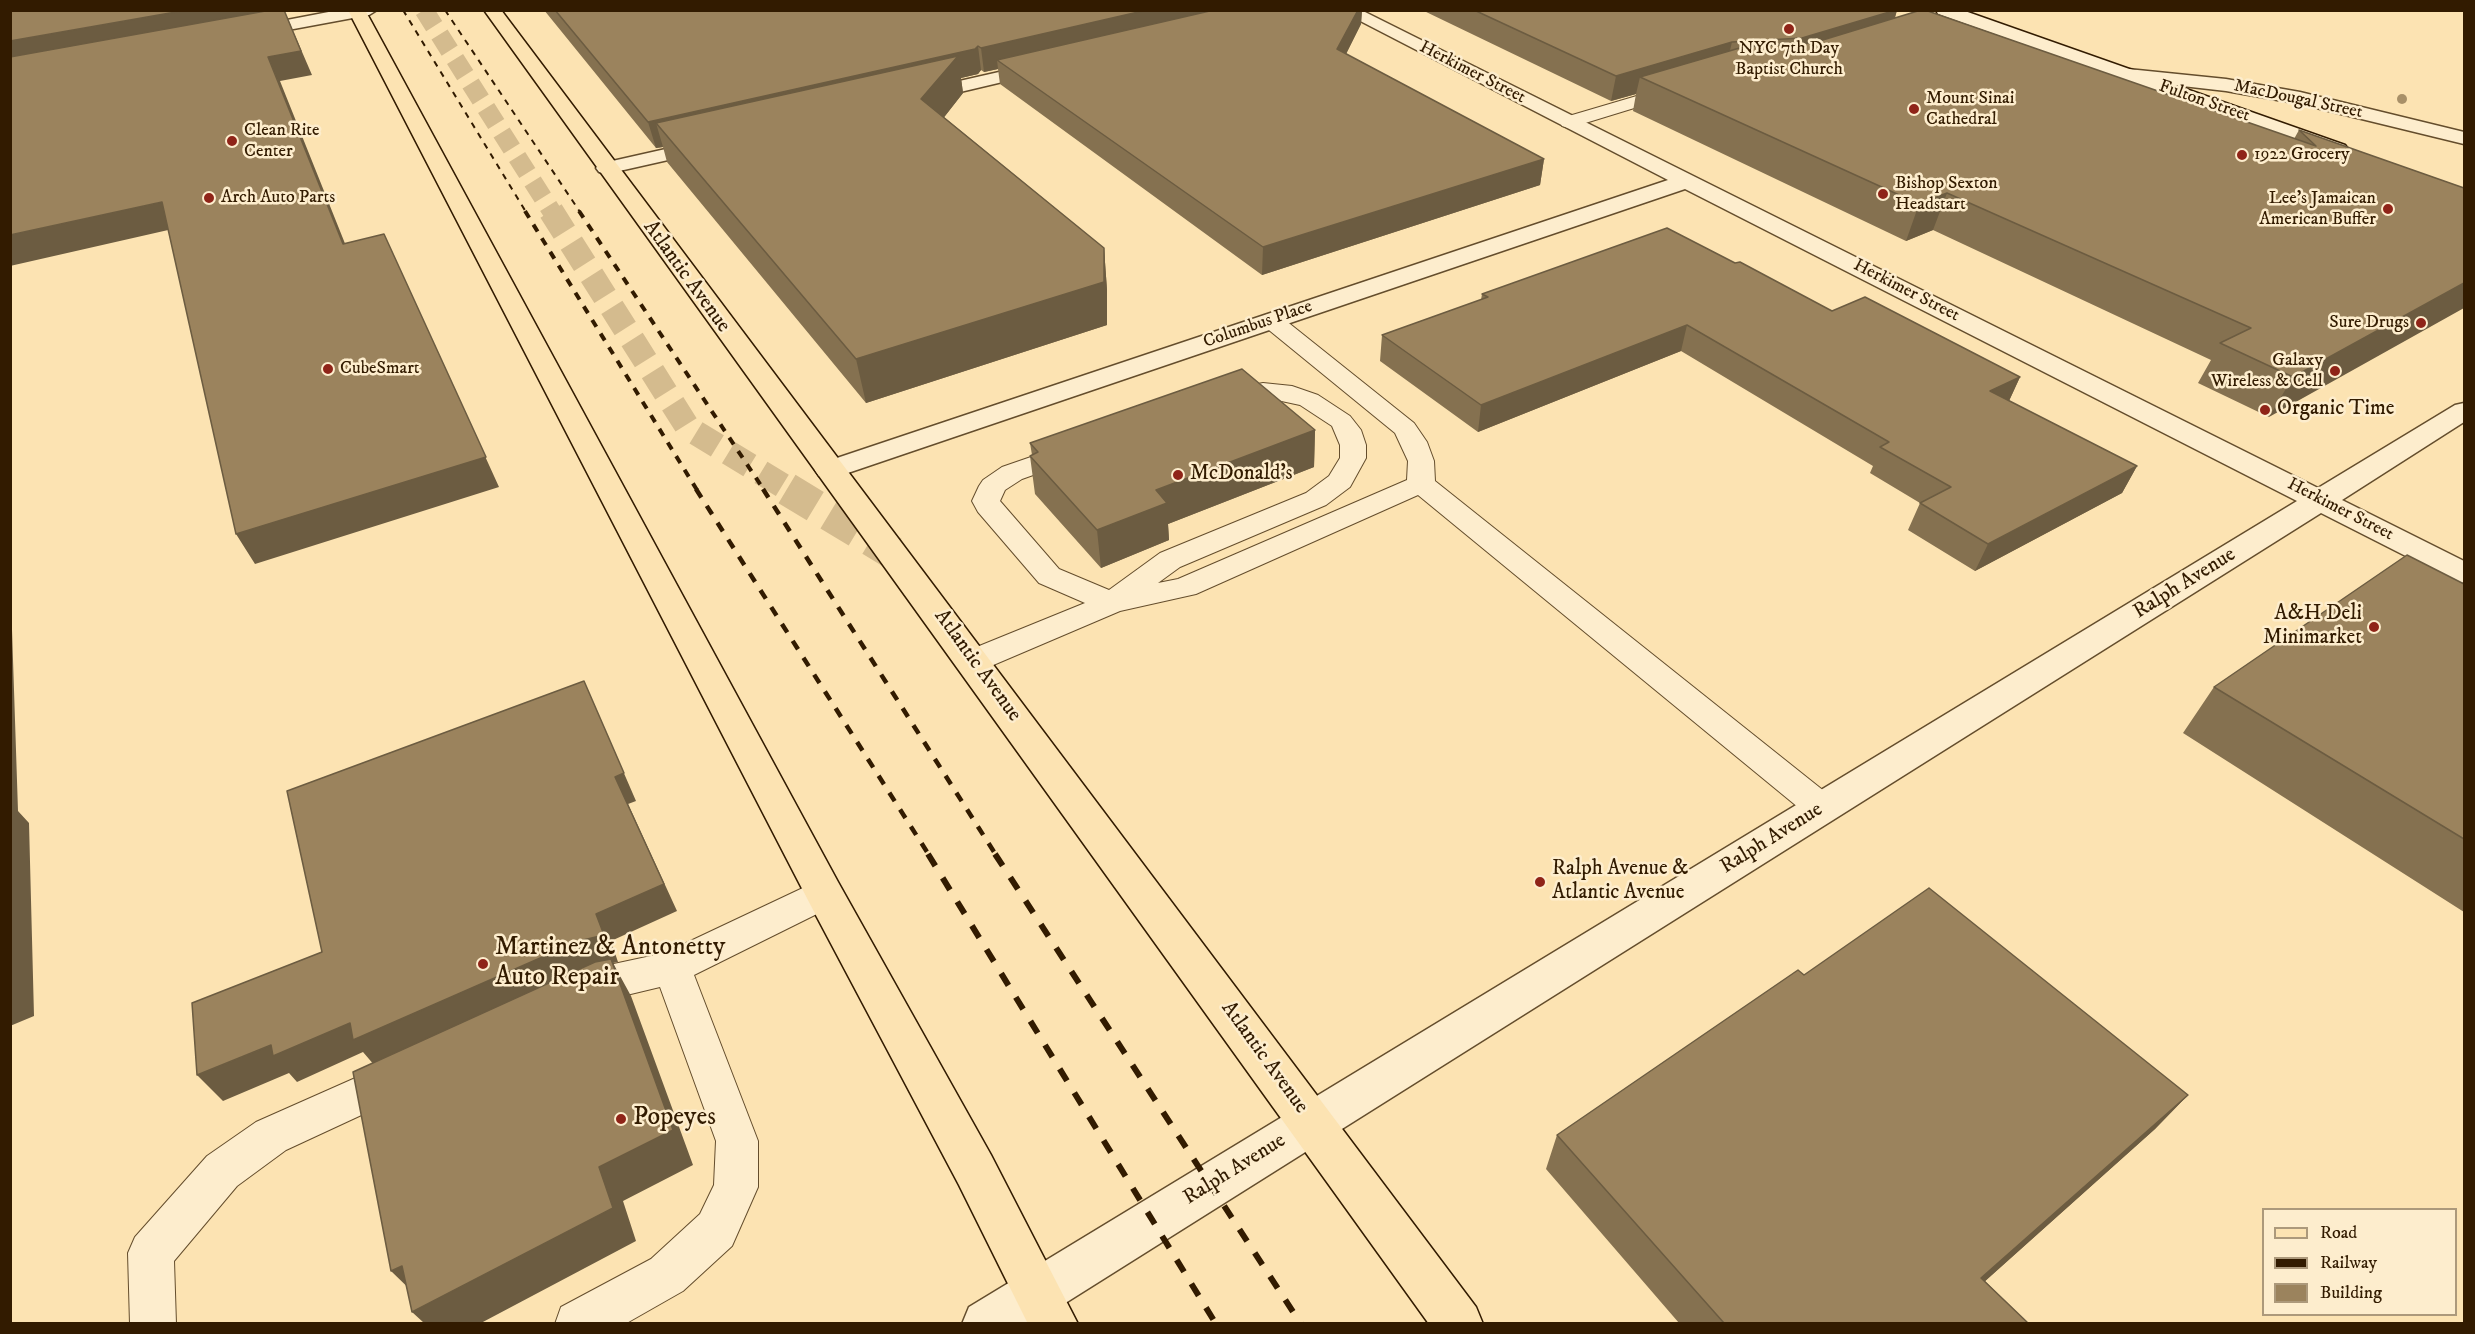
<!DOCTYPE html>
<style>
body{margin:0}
#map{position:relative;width:2475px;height:1334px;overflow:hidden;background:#fce3b2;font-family:"IM FELL DW Pica",serif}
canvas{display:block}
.frame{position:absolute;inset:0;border:12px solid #321b00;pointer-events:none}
.legend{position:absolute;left:2262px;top:1208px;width:195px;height:108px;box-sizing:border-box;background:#fdedcd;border:2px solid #ac997b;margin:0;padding:8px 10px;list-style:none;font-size:18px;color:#321b00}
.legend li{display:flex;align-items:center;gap:12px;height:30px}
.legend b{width:30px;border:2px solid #ac997b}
</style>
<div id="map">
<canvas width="2475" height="1334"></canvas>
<div class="frame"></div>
<ul class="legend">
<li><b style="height:8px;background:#fce3b2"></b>Road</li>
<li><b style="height:8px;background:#321b00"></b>Railway</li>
<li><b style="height:16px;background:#9b835d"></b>Building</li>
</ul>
</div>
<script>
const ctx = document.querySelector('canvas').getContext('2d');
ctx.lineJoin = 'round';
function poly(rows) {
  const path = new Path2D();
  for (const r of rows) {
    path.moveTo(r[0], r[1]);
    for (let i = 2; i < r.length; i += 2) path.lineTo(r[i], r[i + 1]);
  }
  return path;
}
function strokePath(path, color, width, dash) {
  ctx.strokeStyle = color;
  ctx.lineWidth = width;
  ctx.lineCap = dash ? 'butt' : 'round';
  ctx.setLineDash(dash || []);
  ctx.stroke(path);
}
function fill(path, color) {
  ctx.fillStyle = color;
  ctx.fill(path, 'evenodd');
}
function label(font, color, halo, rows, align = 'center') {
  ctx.font = font + ' "IM FELL DW Pica",serif';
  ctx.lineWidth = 5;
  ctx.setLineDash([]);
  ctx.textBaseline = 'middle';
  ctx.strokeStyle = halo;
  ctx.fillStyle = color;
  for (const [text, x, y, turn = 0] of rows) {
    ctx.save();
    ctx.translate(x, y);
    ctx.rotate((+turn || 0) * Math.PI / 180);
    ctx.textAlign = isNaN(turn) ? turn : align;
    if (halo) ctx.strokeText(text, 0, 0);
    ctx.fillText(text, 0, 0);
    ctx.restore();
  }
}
strokePath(poly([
 [424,10,552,212]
]), '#d4bb8e', 19, [19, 10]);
strokePath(poly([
 [551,211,688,428,790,490]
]), '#d4bb8e', 25, [25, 13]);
strokePath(poly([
 [787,489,893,553]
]), '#d4bb8e', 33, [33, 16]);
const lane = poly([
 [1674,85,1680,86,1683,90,1680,94,1569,128,1562,126,1560,122,1562,118,1674,85],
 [1272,314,1280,316,1414,423,1427,442,1434,461,1435,481,1834,799,1839,808,1834,817,1822,821,1810,817,1418,495,1196,594,1120,611,984,669,973,672,962,669,957,661,962,653,1085,603,1039,583,978,512,972,501,979,486,983,480,1002,467,1222,391,1263,383,1292,386,1318,395,1350,416,1361,430,1366,445,1366,458,1350,487,1326,505,1180,567,1158,583,1178,579,1407,480,1408,461,1395,433,1264,326,1260,321,1264,316,1272,314],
 [1263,397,1300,405,1332,426,1340,445,1340,458,1329,476,1306,493,1160,553,1109,590,1059,569,1000,501,1005,490,1022,479,1237,402,1263,397],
 [824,878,837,882,842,893,837,904,694,975,758,1141,758,1187,732,1246,683,1291,625,1324,555,1324,561,1307,651,1259,700,1214,714,1185,716,1141,660,987,614,998,583,1010,569,1005,563,993,569,981,609,965,665,953,824,878],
 [396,1060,411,1066,417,1079,411,1092,286,1150,237,1186,174,1261,176,1324,130,1324,128,1253,135,1237,207,1156,256,1122,396,1060]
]);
const street = poly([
 [339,10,377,10,369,15,245,38,239,37,236,33,239,29,245,28,339,10],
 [1339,10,1361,10,2318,488,2455,405,2464,403,2464,422,2342,500,2464,561,2464,583,2453,580,2321,513,1032,1324,962,1324,969,1307,2297,501,1685,189,839,476,829,478,819,476,815,470,819,464,1668,180,1339,10],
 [1043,62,1049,63,1052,67,1049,71,918,102,911,100,909,96,911,92,1043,62],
 [2128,69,2226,79,2300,92,2464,132,2464,144,2300,104,2226,91,2121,79,2119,75,2121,71,2128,69],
 [710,139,717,141,720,145,717,149,606,174,599,172,596,168,599,164,710,139]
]);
const secondary = poly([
 [1936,10,1962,10,2345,145,2348,149,2345,153,2331,153,1938,14,1936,10]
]);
const primary = poly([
 [348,10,365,10,838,882,991,1155,1078,1324,1028,1324,959,1185,810,904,348,10],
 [484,10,501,10,1476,1307,1483,1324,1429,1324,484,10]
]);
strokePath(lane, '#644d2c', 2);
strokePath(street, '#644d2c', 3);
strokePath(secondary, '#321b00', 3);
strokePath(primary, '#321b00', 3);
fill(lane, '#fdedcd');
fill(street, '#fdedcd');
fill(secondary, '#fdedcd');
fill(primary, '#fce3b2');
strokePath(poly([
 [403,10,526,212],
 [445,10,580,212]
]), '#321b00', 2, [6, 6]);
strokePath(poly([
 [525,211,697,490],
 [579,211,764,490]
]), '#321b00', 4, [8, 8]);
strokePath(poly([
 [696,489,929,855],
 [763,489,996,855]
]), '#321b00', 4.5, [10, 10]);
strokePath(poly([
 [928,854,1216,1324],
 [995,854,1301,1324]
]), '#321b00', 6, [14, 14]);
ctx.fillStyle = '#a89068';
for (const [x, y] of [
 [2402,99]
]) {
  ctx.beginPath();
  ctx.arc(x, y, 5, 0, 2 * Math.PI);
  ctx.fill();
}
fill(poly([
 [544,10,1362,10,1361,24,1346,54,1544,159,1540,185,1262,275,1000,84,998,69,984,72,981,70,978,74,961,78,963,93,944,117,1104,248,1107,290,1107,325,866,403,667,162,663,147,656,148],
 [1422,10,1897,10,1895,18,2294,139,2299,130,2464,188,2269,417,2198,383,2211,360,1933,230,1906,241,1633,111,1636,94,1611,101],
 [1735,263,1832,311,2020,377,2009,401,2137,466,2122,493,1975,571,1908,530,1920,503,1870,473,1873,466,1681,351,1478,432,1380,361,1382,335,1481,300,1482,294],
 [1315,430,1314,467,1168,524,1169,540,1101,568,1035,494,1030,456,1032,455,1030,443],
 [2464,584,2464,912,2183,733,2214,687],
 [1804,975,2188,1095,2155,1129,1985,1281,2028,1323,1679,1323,1546,1169,1557,1135]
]), '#857150');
fill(poly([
 [187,10,284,10,312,75,280,81,356,271,343,244,268,57,10,68,10,41],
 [1147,10,1251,10,997,60,998,69,984,72,981,48],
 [1358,10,1362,10,1361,24,1336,74,1337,49],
 [1897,10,1890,34,1796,63,1802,38],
 [1732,42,1726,67,1640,77,1636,94,1611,101,1616,76],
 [978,46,981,70,978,74,961,78,963,93,928,138,656,123,663,147,656,148,648,122],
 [1544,159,1540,185,1262,275,1263,247],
 [1947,193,1933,230,1906,241,1919,204],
 [162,202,177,228,10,266,10,235],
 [384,234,499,487,255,564,236,534],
 [1104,248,1107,290,1107,325,866,403,856,359],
 [2464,283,2464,308,2269,417,2293,377],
 [1687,325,1681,351,1478,432,1481,405],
 [2020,377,2008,403,1990,391],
 [1315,430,1314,467,1168,524,1169,540,1101,568,1097,530,1156,490],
 [2137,466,2122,493,1975,571,1988,544],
 [10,569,18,811,29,823,34,1016,10,1026],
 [584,681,636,801,628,804,677,911,611,941,618,962,613,963,631,996,693,1165,623,1201,636,1241,481,1323,424,1323,412,1312,375,1066,363,1052,297,1082,289,1073,223,1101,197,1075,596,914,615,777],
 [2188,1095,2155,1129,1954,1309,1981,1278],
 [402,1266,424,1303,391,1271]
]), '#6c5c41');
const building = poly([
 [10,10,187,10,10,41,10,10],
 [271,10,284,10,301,51,268,57,343,244,384,234,486,457,236,534,162,202,10,235,10,57,271,10],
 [555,10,1147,10,981,48,978,46,975,49,648,122,555,10],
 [1214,10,1358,10,1337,49,1544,159,1263,247,997,60,1214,10],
 [1474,10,1896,10,1802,38,1732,42,1616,76,1474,10],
 [1921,10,1925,10,2316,146,2299,130,2464,188,2464,283,2293,377,2220,343,2251,328,1947,193,1919,204,1640,77,1743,47,1813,43,1921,10],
 [958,56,921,99,1104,248,1104,282,856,359,656,123,958,56],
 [1667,228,1735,263,1740,262,1832,311,1865,297,2020,377,1990,391,2137,466,1988,544,1920,503,1951,487,1880,447,1889,442,1687,325,1481,405,1382,335,1488,297,1482,294,1667,228],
 [1242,369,1315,430,1156,490,1167,503,1097,530,1030,456,1038,452,1030,443,1242,369],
 [2407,555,2464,584,2464,839,2214,687,2407,555],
 [584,681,624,773,615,777,664,884,596,914,604,935,579,941,353,1040,350,1023,273,1056,271,1045,197,1075,192,1003,322,952,287,791,584,681],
 [1929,888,2188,1095,1981,1278,2028,1323,1724,1323,1557,1135,1798,970,1804,975,1929,888],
 [611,959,673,1130,599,1167,613,1208,412,1312,402,1266,391,1271,353,1072,595,962,611,959]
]);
fill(building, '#9b835d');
strokePath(building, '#6c5c41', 1.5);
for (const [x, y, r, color] of [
 [1789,29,6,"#8f2418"],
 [1914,109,6,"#8f2418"],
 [232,141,6,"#8f2418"],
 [2242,155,6,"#8f2418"],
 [1883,194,6,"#8f2418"],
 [209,198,6,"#8f2418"],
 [2388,209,6,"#8f2418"],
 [2421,323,6,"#8f2418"],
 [328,369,6,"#8f2418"],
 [2335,371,6,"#8f2418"],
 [2265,410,6,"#8f2418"],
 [1178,475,6,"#8f2418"],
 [2374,627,6,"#8f2418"],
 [1540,882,6,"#8f2418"],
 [483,964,6,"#8f2418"],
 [621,1119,6,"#8f2418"]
]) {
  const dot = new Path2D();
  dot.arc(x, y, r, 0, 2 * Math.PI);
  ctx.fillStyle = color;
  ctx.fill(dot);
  strokePath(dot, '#fdedcd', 2);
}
label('18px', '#321b00', '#fdedcd', [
 ["NYC 7th Day",1789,49,"center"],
 ["Baptist Church",1789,70,"center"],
 ["Mount Sinai",1926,99],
 ["Cathedral",1926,120],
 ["Clean Rite",244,131],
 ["Center",244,152],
 ["1922 Grocery",2254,155],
 ["Bishop Sexton",1895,184],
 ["Headstart",1895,205],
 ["Arch Auto Parts",221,198],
 ["Lee's Jamaican",2376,199,"right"],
 ["American Buffer",2376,220,"right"],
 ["Sure Drugs",2409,323,"right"],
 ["Galaxy",2323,361,"right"],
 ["Wireless & Cell",2323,382,"right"],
 ["CubeSmart",340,369]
], 'left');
label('18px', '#321b00', '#fdedcd', [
 ["Herkimer Street",1472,73,27],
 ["MacDougal Street",2298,100,12],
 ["Fulton Street",2204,102,19],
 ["Herkimer Street",1906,291,27],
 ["Columbus Place",1258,325,-19],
 ["Herkimer Street",2340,510,27]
]);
label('21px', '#321b00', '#fdedcd', [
 ["Atlantic Avenue",686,277,54],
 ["Ralph Avenue",2185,584,-32],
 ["Atlantic Avenue",977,666,54],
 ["Ralph Avenue",1772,839,-32],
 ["Atlantic Avenue",1264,1058,54],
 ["Ralph Avenue",1235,1170,-32]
]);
label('21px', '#321b00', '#fdedcd', [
 ["Organic Time",2277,410],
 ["McDonald's",1190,475],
 ["A&H Deli",2362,615,"right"],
 ["Minimarket",2362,639,"right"],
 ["Ralph Avenue &",1552,870],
 ["Atlantic Avenue",1552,894]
], 'left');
label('26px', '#321b00', '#fdedcd', [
 ["Martinez & Antonetty",495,949],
 ["Auto Repair",495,979],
 ["Popeyes",633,1119]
], 'left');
</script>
